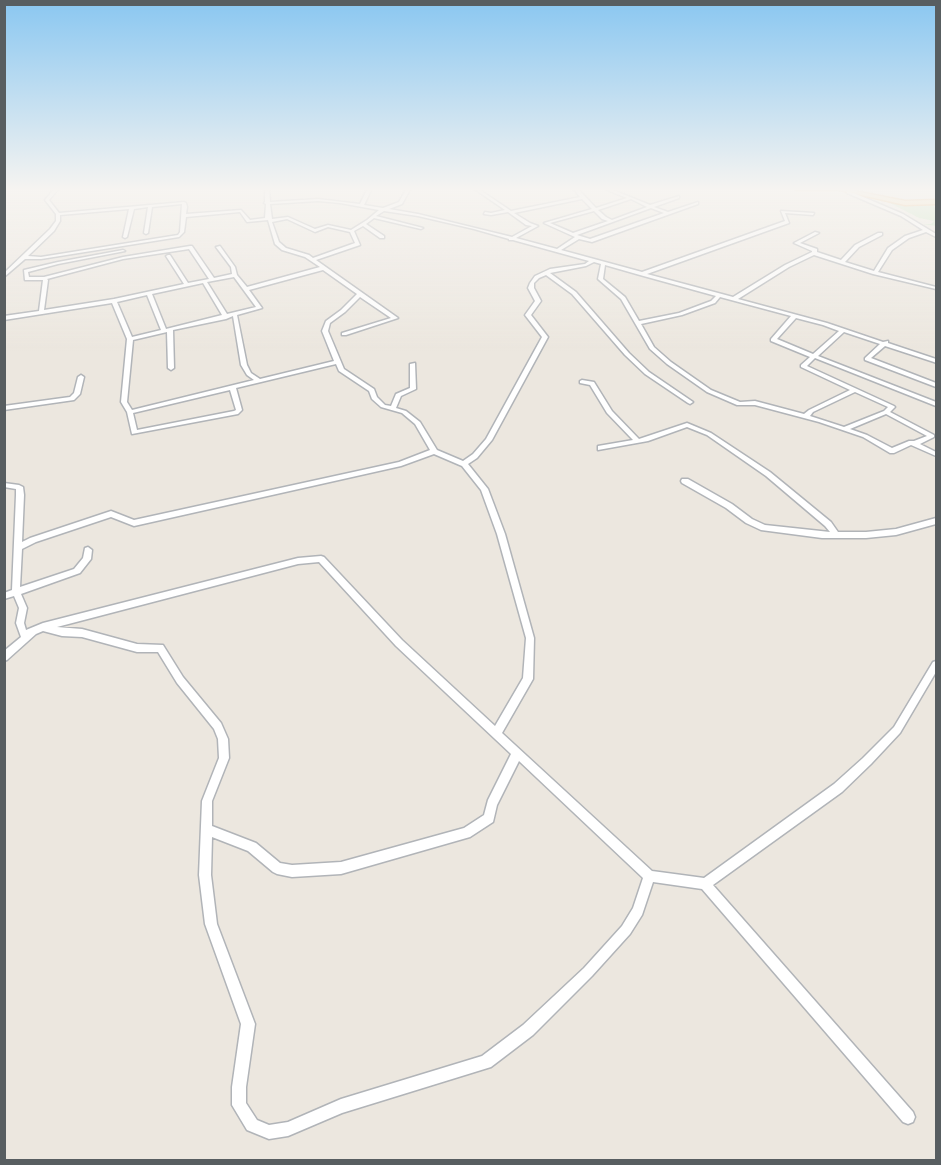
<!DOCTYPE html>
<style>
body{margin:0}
#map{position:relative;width:941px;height:1165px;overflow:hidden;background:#ece7df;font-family:Barlow,sans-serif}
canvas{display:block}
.frame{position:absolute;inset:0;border:6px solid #585e61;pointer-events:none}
</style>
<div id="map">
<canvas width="941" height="1165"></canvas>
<div class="frame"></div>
</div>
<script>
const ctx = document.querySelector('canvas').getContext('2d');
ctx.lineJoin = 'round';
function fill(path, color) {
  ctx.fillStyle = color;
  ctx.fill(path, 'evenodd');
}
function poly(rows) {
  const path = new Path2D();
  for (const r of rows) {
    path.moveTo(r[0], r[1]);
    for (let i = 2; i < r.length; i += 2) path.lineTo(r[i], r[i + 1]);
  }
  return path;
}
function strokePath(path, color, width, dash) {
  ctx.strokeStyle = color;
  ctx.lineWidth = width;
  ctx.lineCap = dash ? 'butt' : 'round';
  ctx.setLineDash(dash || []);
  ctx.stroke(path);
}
fill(poly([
 [888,202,932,204,936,209,936,226,923,224,931,224,934,221,919,218]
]), '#c2e4bb');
const street = poly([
 [55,188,59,188,49,200,59,213,184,202,186,203,187,207,186,214,241,210,250,220,265,218,266,204,264,203,265,202,265,188,269,188,270,202,318,199,360,204,368,188,372,188,364,205,383,208,399,202,407,188,411,188,402,204,389,209,418,214,512,237,532,226,526,225,508,212,491,215,484,214,485,212,491,213,505,210,473,188,477,188,511,211,580,197,573,188,577,188,596,208,627,198,605,189,604,188,608,188,650,205,679,196,679,198,654,207,668,212,698,202,698,204,592,242,579,239,561,250,642,272,785,221,781,211,814,213,813,215,785,213,789,223,647,274,733,297,785,265,812,252,812,251,794,243,815,232,819,233,800,243,817,249,817,252,841,260,855,245,878,233,882,233,882,235,859,247,845,262,874,271,888,248,905,236,923,230,901,216,847,193,847,191,849,191,903,214,936,234,936,237,926,232,909,238,892,250,878,272,936,287,936,289,873,274,814,255,789,267,738,299,827,323,883,342,888,341,888,343,936,359,936,363,934,362,885,346,871,358,936,383,936,387,865,360,865,358,880,344,844,332,818,356,936,402,936,406,815,358,807,366,894,406,895,407,890,412,934,435,934,437,920,444,936,452,936,456,911,445,894,453,890,453,863,437,819,422,755,405,737,405,707,392,667,364,650,349,621,299,598,279,601,264,594,262,586,266,550,273,576,292,629,353,649,372,693,402,690,404,688,403,645,374,625,355,572,294,546,275,539,278,534,283,534,288,541,301,531,315,548,337,492,440,477,458,468,464,488,489,505,534,534,638,533,679,502,733,652,871,704,878,834,784,863,758,894,727,933,662,936,661,936,672,900,733,871,764,842,792,713,885,913,1112,915,1117,913,1122,908,1124,903,1122,702,889,653,882,642,915,630,934,592,976,533,1035,491,1067,342,1113,288,1136,269,1139,247,1130,232,1105,232,1087,241,1024,205,924,199,875,202,801,219,758,218,739,214,729,177,683,158,652,137,652,82,637,62,636,43,631,36,634,7,660,4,661,4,651,21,637,16,623,19,608,14,596,4,599,4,593,12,590,16,495,16,489,4,487,4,483,19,485,23,487,24,495,22,542,30,538,111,511,134,520,399,462,430,450,415,424,402,413,381,407,372,399,369,391,339,371,336,364,236,388,242,410,238,414,132,434,127,412,121,402,127,339,112,303,4,320,4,316,39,311,43,280,25,280,24,270,58,262,123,250,125,251,58,264,28,272,29,277,44,277,123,257,190,246,192,246,214,278,232,274,231,267,216,247,220,246,235,267,237,275,247,287,320,267,305,257,282,250,275,244,268,220,247,222,240,212,186,217,184,232,179,237,41,259,25,259,4,277,4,273,50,229,56,221,56,214,45,200,55,188],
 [582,199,592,209,544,223,575,237,557,249,516,238,538,226,530,223,514,213,582,199],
 [631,199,647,207,612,220,606,217,598,210,631,199],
 [318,201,340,203,379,210,367,220,351,230,328,225,315,229,288,217,272,219,270,204,318,201],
 [182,204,180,232,178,235,41,257,28,256,54,231,60,221,60,215,129,209,123,237,125,238,127,237,134,209,148,207,144,233,146,234,148,233,152,207,182,204],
 [651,208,664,213,590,239,577,235,651,208],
 [384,211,418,216,474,229,509,239,509,240,513,240,589,261,585,264,550,269,535,276,530,283,528,288,535,301,525,315,542,337,486,439,473,454,463,461,437,450,420,422,406,411,396,408,401,396,416,389,415,363,410,364,410,388,396,394,391,406,385,405,377,397,374,389,344,369,328,331,330,323,345,312,360,297,391,318,342,333,342,335,346,335,398,318,316,260,360,245,354,231,363,226,380,238,384,238,384,236,366,224,374,218,421,229,423,228,376,216,384,211],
 [594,211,602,219,608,221,573,233,550,223,594,211],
 [287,219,315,232,328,227,350,232,355,243,313,258,309,255,286,248,279,242,272,222,287,219],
 [189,249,209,279,188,283,170,255,168,255,166,256,184,284,114,299,44,310,48,280,47,279,123,259,189,249],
 [605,265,640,275,716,296,711,301,679,313,639,321,625,297,603,279,605,265],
 [323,270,357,294,341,310,326,321,322,331,334,361,260,379,251,373,247,365,237,315,262,308,249,290,323,270],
 [234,277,256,307,227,314,207,282,234,277],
 [203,283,222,315,166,329,152,294,203,283],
 [147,295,161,330,132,337,117,302,147,295],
 [720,297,791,316,771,339,771,341,810,357,801,365,801,367,850,390,809,410,804,414,755,401,740,402,711,390,671,362,654,347,641,324,682,315,715,303,720,297],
 [233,316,241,365,247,375,254,380,132,410,127,402,133,340,167,332,168,368,171,370,174,368,173,330,226,319,233,316],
 [796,318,823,325,839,331,813,354,777,339,796,318],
 [230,390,236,410,234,411,137,430,133,413,230,390],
 [855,392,888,407,884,411,844,427,810,416,813,412,855,392],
 [886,414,927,436,914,441,909,441,892,448,867,435,850,429,886,414],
 [434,454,462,466,481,490,497,534,526,638,523,678,495,726,402,640,324,557,321,556,298,558,43,623,26,630,24,623,27,608,21,594,80,573,91,559,92,550,88,547,85,548,83,558,74,569,20,587,22,549,36,542,111,517,134,526,401,466,434,454],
 [319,562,396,646,511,754,488,800,484,815,464,828,341,862,292,865,280,863,256,843,212,826,212,801,229,758,228,739,221,723,183,677,163,645,137,644,82,629,57,627,298,564,319,562],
 [519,761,643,878,633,908,622,926,584,968,523,1025,482,1056,341,1099,288,1122,269,1125,257,1120,246,1103,246,1087,255,1024,217,924,211,875,212,837,248,851,273,872,277,874,292,877,341,874,470,837,493,822,497,805,519,761],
 [81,375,84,377,80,394,74,400,4,410,4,406,70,397,74,393,78,377,81,375],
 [582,380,594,382,612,411,639,439,687,423,711,433,770,472,831,522,838,532,866,532,896,529,936,518,936,524,896,535,866,538,822,538,761,530,746,523,726,508,682,483,681,481,682,479,688,479,732,504,752,519,765,525,830,532,825,526,766,476,707,435,687,427,648,441,598,450,598,446,633,440,607,413,590,385,580,383,580,381,582,380]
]);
const primary = poly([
 [831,188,840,188,905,201,936,200,936,204,905,205,831,188]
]);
const highway = poly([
 [793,188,838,188,834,190,797,190,793,188]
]);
strokePath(street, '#b1b4b8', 3);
strokePath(primary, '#efaa55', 3);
strokePath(highway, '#e97a02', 3);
fill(street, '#fff');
fill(primary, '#fee0a2');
fill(highway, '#fcca87');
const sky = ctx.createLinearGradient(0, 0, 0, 351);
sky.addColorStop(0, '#8ac7f1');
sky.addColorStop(0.54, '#f6f4f1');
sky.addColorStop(1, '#f6f4f100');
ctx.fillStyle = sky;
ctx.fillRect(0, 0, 941, 351);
</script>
